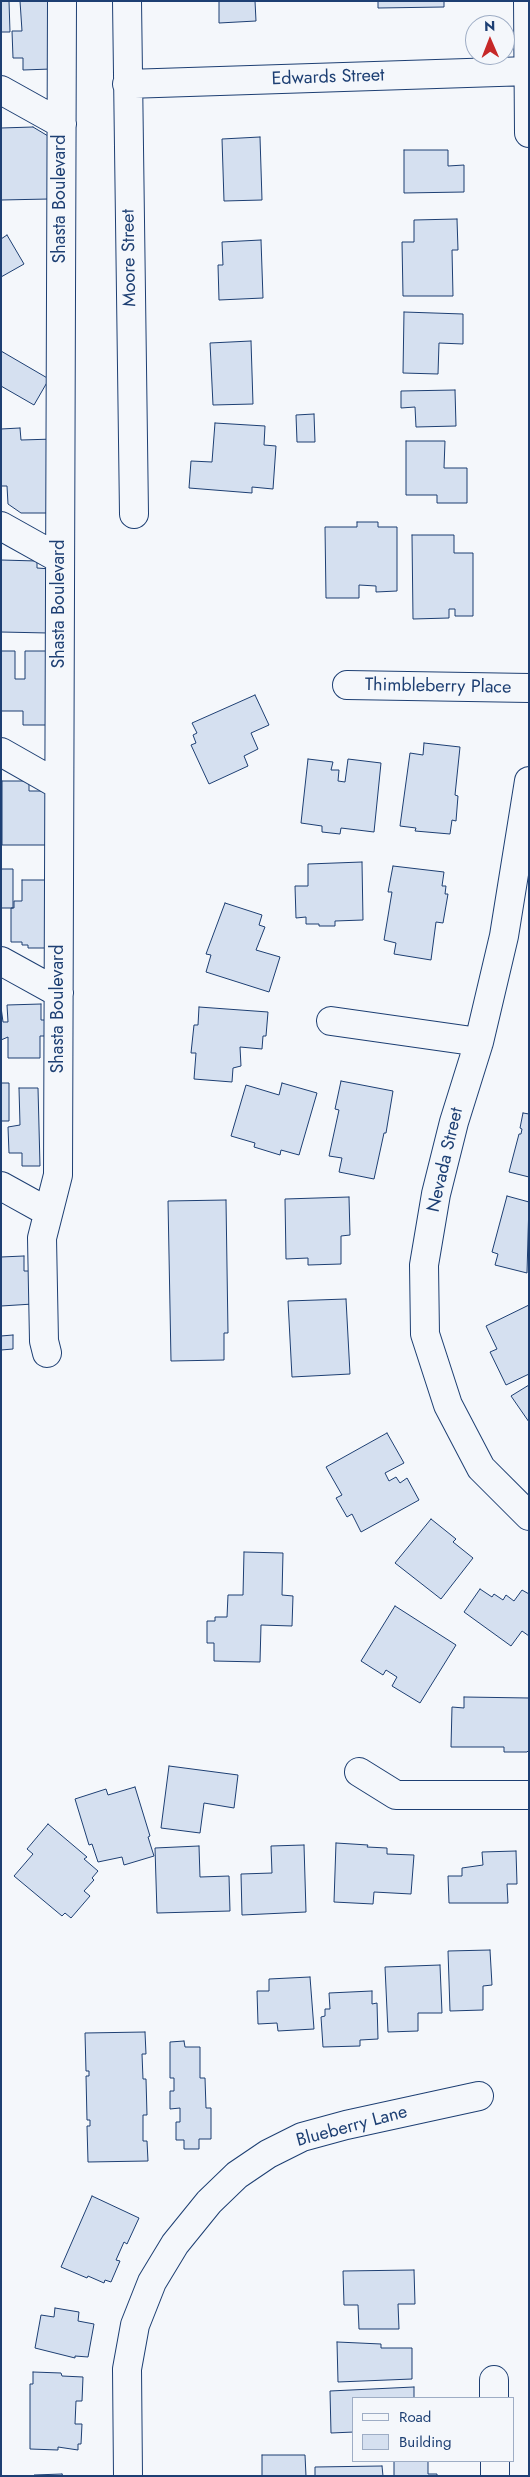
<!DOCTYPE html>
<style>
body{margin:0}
#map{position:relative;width:530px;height:2477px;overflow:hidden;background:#f4f7fb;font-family:Jost,sans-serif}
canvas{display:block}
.frame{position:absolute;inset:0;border:2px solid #1d3f73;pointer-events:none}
.legend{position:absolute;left:352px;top:2397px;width:162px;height:65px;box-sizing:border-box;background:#f4f7fb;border:1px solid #9eadc5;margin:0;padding:6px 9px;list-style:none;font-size:15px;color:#1d3f73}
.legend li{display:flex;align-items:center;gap:10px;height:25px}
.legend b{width:25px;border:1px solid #9eadc5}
.north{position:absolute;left:465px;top:15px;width:50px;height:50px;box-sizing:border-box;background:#f4f7fb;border:1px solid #9eadc5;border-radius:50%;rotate:359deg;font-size:14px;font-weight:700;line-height:20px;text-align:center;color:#1d3f73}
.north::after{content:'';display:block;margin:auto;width:18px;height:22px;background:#c62828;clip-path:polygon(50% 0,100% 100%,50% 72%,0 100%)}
</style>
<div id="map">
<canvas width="530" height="2477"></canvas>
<div class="frame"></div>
<ul class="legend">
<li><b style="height:6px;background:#f4f7fb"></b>Road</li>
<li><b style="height:14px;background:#d5e0f0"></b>Building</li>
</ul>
<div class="north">N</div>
</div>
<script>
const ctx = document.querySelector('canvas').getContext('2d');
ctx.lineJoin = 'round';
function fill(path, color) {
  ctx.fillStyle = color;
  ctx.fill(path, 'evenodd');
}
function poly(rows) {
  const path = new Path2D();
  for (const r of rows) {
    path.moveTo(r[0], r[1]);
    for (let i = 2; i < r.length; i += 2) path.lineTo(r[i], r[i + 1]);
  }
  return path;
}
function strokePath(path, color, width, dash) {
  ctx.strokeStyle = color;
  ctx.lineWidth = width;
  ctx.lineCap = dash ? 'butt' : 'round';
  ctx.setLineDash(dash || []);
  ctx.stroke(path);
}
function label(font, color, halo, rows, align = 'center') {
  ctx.font = font + ' Jost,sans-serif';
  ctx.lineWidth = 4;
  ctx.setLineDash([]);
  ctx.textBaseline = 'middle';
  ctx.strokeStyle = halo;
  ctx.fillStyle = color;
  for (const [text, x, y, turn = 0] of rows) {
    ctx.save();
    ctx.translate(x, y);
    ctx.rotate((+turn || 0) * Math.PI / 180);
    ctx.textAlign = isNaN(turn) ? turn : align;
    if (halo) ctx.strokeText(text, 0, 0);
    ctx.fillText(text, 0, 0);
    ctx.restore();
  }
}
const building = poly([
 [1,1,9,1,10,32,1,32,1,1],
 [20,1,49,1,51,69,23,70,23,58,13,58,12,31,22,31,20,1],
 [219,1,255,1,256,21,219,23,219,1],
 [378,1,444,1,444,7,378,8,378,1],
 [33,127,48,136,49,199,1,200,1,128,33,127],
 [260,137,262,200,224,201,222,139,260,137],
 [404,150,448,150,448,166,464,165,464,192,404,193,404,150],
 [457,219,458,250,452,250,453,296,403,296,402,242,414,242,414,220,457,219],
 [7,235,24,264,1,277,1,239,7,235],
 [261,240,263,298,219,300,218,265,223,265,222,242,261,240],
 [404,312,463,314,463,344,439,343,438,374,403,373,404,312],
 [251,341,253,404,213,405,210,343,251,341],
 [1,351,49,379,34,405,1,386,1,351],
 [455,390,456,426,416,427,415,407,401,408,401,391,455,390],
 [314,414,315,442,297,442,296,415,314,414],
 [215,423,265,426,264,445,276,446,273,489,252,487,252,493,189,488,191,461,212,462,215,423],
 [20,428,21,440,54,439,53,513,21,513,8,504,7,486,1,486,1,429,20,428],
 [406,441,445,441,444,468,467,468,467,503,437,503,437,495,406,495,406,441],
 [357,522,378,522,378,527,397,527,397,591,376,592,376,586,359,585,359,598,326,598,325,527,357,527,357,522],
 [412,535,454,535,454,553,473,553,473,616,455,616,455,609,449,609,449,618,413,619,412,535],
 [1,560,37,561,37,568,51,569,48,633,1,632,1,560],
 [1,651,15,651,15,679,25,679,25,651,52,651,52,725,23,725,23,711,1,711,1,651],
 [255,695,269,725,251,733,258,749,244,756,248,766,209,784,191,745,196,743,193,735,197,733,192,723,255,695],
 [424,743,460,747,455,795,458,796,456,821,452,820,450,834,415,831,416,828,400,826,410,753,423,755,424,743],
 [308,759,333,762,331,770,339,770,338,781,345,782,348,759,381,763,374,832,341,828,340,834,322,832,322,826,301,823,308,759],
 [2,781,29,781,29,791,53,791,54,845,2,845,2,781],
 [362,862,363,920,335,921,335,926,319,926,319,924,306,924,306,917,296,918,295,886,308,886,308,864,362,862],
 [393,866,444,872,442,886,446,886,445,894,448,894,443,923,436,922,431,960,394,954,396,943,384,940,392,892,388,892,393,866],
 [1,869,13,869,13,908,1,908,1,869],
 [22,880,55,880,50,948,28,948,28,945,22,945,22,942,11,942,11,908,14,908,14,901,22,901,22,880],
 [225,903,262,915,259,925,265,927,256,950,280,957,269,992,206,972,211,955,206,954,225,903],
 [41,1004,41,1020,49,1020,49,1036,40,1036,40,1058,8,1058,8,1037,1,1040,1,1007,3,1022,8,1022,7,1005,41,1004],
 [199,1007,268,1012,266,1036,263,1036,262,1049,240,1047,241,1066,233,1068,232,1082,194,1079,196,1053,191,1053,194,1025,198,1025,199,1007],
 [341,1081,393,1091,386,1133,384,1133,374,1179,339,1172,342,1158,329,1156,339,1110,335,1109,341,1081],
 [1,1083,9,1083,9,1121,1,1121,1,1083],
 [282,1083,317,1093,299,1155,281,1150,280,1155,254,1147,255,1143,231,1136,246,1085,279,1095,282,1083],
 [19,1088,38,1088,40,1166,22,1166,22,1153,9,1153,8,1127,20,1125,19,1088],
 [523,1113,529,1114,529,1177,509,1172,519,1134,521,1134,522,1129,520,1128,523,1113],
 [507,1196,529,1202,527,1273,495,1265,498,1254,492,1252,507,1196],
 [349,1197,350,1235,341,1236,341,1264,308,1265,308,1258,286,1259,285,1199,349,1197],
 [226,1200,228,1333,224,1333,224,1360,171,1361,168,1201,226,1200],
 [24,1256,24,1271,32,1271,33,1304,1,1306,1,1257,24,1256],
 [346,1299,350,1374,292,1377,288,1301,346,1299],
 [529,1305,529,1374,506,1385,490,1352,497,1349,486,1326,529,1305],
 [13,1335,13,1349,1,1350,1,1336,13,1335],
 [529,1385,529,1422,511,1396,529,1385],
 [387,1433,404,1463,385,1473,389,1481,396,1477,400,1483,407,1478,419,1500,361,1532,352,1514,347,1517,336,1498,342,1495,326,1467,387,1433],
 [431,1519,456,1539,453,1542,473,1558,441,1599,395,1563,431,1519],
 [244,1552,283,1553,282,1595,293,1596,292,1626,261,1625,260,1662,214,1661,214,1643,207,1643,207,1621,215,1621,215,1617,227,1617,228,1595,243,1595,244,1552],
 [480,1589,492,1597,494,1594,503,1600,506,1595,514,1601,522,1590,529,1594,529,1636,522,1631,511,1646,464,1612,480,1589],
 [395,1606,456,1645,420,1703,392,1686,397,1677,386,1670,383,1675,361,1661,395,1606],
 [464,1697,529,1698,529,1750,527,1752,504,1752,504,1747,451,1747,452,1707,464,1708,464,1697],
 [169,1766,238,1775,234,1808,204,1803,200,1833,161,1828,169,1766],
 [135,1787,150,1836,148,1837,154,1856,124,1865,122,1857,98,1862,92,1844,89,1845,75,1799,106,1789,108,1795,135,1787],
 [48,1824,87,1857,84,1859,98,1871,92,1878,94,1880,84,1891,90,1896,71,1918,65,1913,62,1916,14,1876,33,1854,27,1849,48,1824],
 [336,1843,368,1845,367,1847,387,1848,387,1854,414,1855,411,1894,374,1892,373,1904,334,1902,336,1843],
 [304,1845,306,1912,242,1915,241,1874,272,1873,271,1846,304,1845],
 [199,1846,200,1877,229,1876,230,1911,157,1913,155,1848,199,1846],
 [516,1851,517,1884,507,1884,508,1903,449,1903,448,1876,462,1876,462,1868,483,1865,482,1852,516,1851],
 [490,1950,492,1985,483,1986,483,2010,450,2011,448,1951,490,1950],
 [440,1965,442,2013,418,2013,418,2031,388,2032,385,1967,440,1965],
 [310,1977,314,2029,278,2031,277,2023,258,2024,257,1991,269,1991,269,1979,310,1977],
 [372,1991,372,2004,377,2003,378,2039,360,2040,360,2046,323,2047,321,2017,325,2016,325,2009,330,2009,329,1993,372,1991],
 [145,2032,146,2054,142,2054,143,2079,146,2079,147,2115,143,2115,143,2141,147,2141,148,2161,88,2162,87,2126,90,2126,90,2120,87,2120,86,2076,89,2076,89,2071,86,2071,85,2033,145,2032],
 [184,2041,185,2047,200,2047,200,2078,205,2078,206,2108,211,2108,211,2139,199,2139,199,2149,184,2149,184,2140,176,2140,176,2122,180,2122,180,2108,170,2109,170,2091,174,2091,174,2078,170,2078,170,2042,184,2041],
 [92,2196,139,2218,127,2244,124,2242,116,2260,120,2261,111,2282,105,2280,104,2283,88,2276,87,2278,61,2267,92,2196],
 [414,2270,415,2304,398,2304,399,2329,359,2329,358,2305,344,2305,343,2271,414,2270],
 [55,2308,79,2312,78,2321,94,2324,88,2357,75,2356,75,2358,35,2348,41,2315,54,2317,55,2308],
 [337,2342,381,2344,381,2348,412,2348,412,2379,338,2382,337,2342],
 [33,2372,61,2373,62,2376,83,2377,82,2401,76,2401,75,2424,82,2424,81,2444,78,2444,78,2450,58,2447,58,2450,30,2449,30,2384,33,2384,33,2372],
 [414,2387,414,2398,354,2398,354,2432,331,2433,330,2391,414,2387],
 [262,2455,305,2455,306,2476,262,2476,262,2455],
 [394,2461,428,2461,428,2474,437,2474,437,2476,394,2476,394,2461],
 [382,2466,383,2476,315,2476,315,2467,382,2466],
 [62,2474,63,2476,35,2476,34,2475,62,2474]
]);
fill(building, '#d5e0f0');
strokePath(building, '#1d3f73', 1);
const minor = poly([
 [127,1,134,514],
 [528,1,529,133],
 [127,84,529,71],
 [1,90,62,124],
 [1,526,60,559],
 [347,685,529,688],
 [1,752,59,785],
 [529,781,504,936,479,1042,454,1122,436,1194,424,1265,425,1334,448,1405,481,1468,529,1516],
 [1,961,59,993],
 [331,1021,479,1042],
 [1,1186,39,1207,49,1206],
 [47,1353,44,1341,42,1238,58,1175,62,1],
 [359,1772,396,1795,529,1795],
 [494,2380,494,2398],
 [495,2461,495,2476],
 [128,2476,127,2369,135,2325,152,2282,175,2244,209,2202,237,2175,268,2154,302,2137,346,2125,479,2096]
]);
strokePath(minor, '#1d3f73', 30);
strokePath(minor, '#f4f7fb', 28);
label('18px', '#1d3f73', '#f4f7fb', [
 ["Edwards Street",328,78,-2],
 ["Shasta Boulevard",61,199,-90],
 ["Moore Street",130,258,-91],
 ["Shasta Boulevard",60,604,-90],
 ["Thimbleberry Place",438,687,1],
 ["Shasta Boulevard",59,1009,-90],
 ["Nevada Street",446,1160,-77],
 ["Blueberry Lane",352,2127,-15]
]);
</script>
